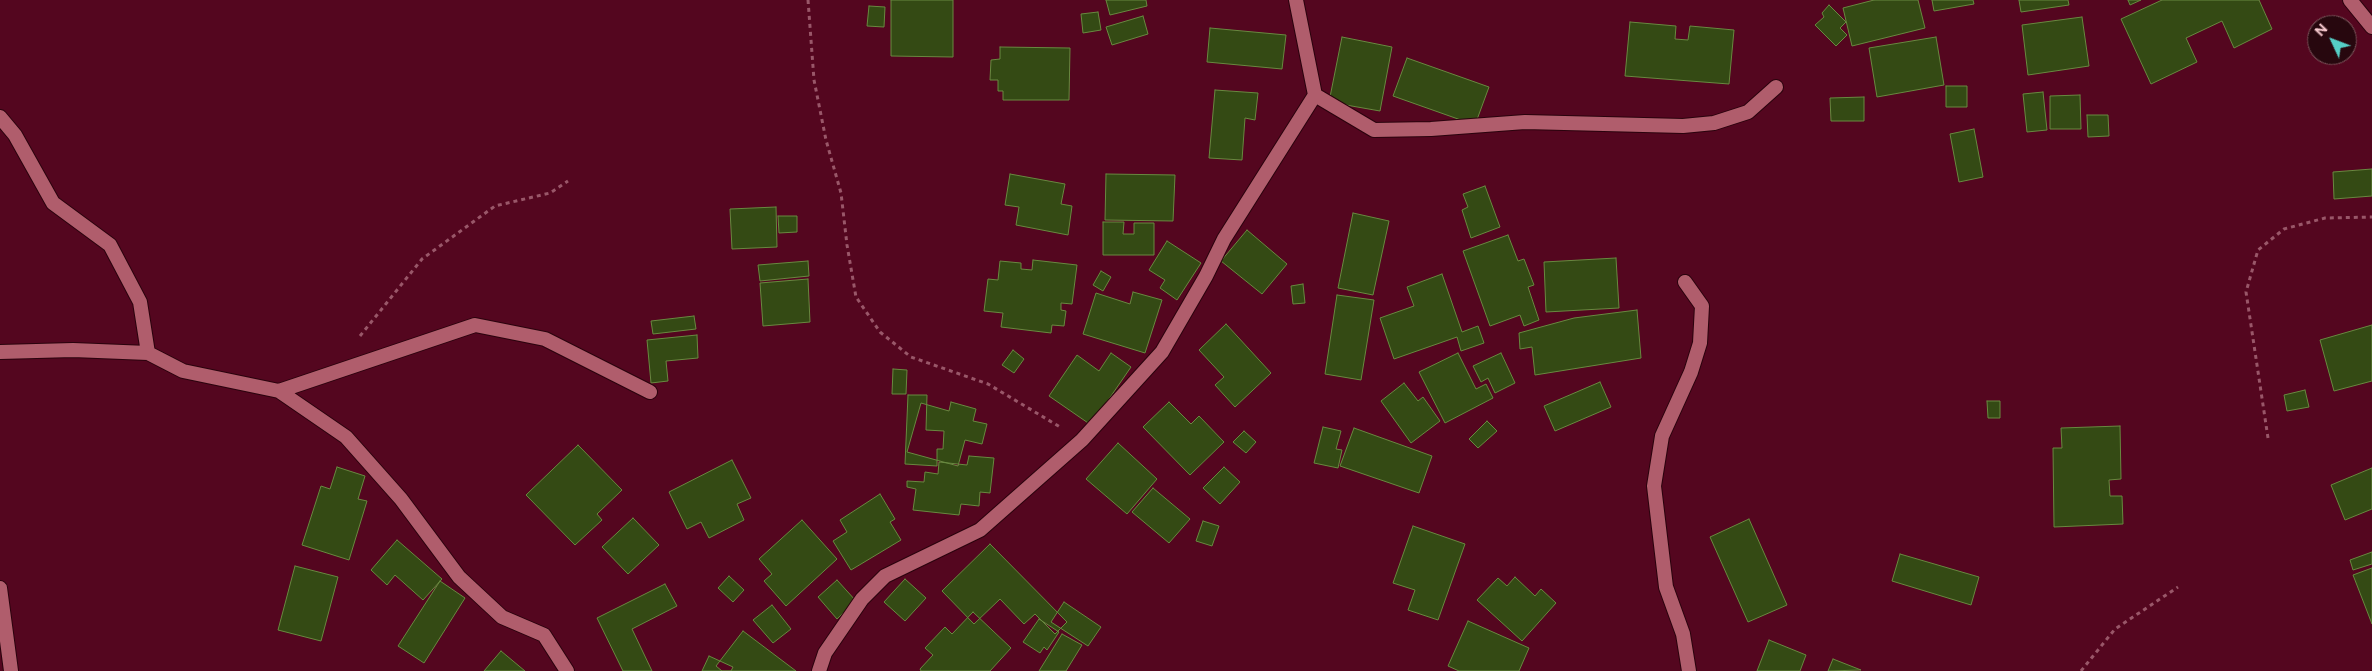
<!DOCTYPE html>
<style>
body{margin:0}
#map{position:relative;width:2372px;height:671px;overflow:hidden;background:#54061f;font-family:Figtree,sans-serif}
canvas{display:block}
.north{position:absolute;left:2307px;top:15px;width:50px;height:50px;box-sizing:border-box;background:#27070e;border:1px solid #7c565c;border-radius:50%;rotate:313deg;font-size:14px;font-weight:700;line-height:20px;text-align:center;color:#fbccd2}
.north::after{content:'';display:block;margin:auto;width:18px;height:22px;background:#55cec6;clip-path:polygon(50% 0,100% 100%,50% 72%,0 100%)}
</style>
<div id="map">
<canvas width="2372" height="671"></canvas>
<div class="north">N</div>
</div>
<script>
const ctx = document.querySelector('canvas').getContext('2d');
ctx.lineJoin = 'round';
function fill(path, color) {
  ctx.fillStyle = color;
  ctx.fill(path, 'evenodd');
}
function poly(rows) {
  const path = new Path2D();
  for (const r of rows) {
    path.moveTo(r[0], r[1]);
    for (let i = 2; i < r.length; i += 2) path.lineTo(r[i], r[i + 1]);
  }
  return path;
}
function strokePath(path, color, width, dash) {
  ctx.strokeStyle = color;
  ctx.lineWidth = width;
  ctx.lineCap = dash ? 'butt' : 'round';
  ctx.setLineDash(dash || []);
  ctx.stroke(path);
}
const building = poly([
 [891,0,953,0,953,57,891,56,891,0],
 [1106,0,1146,0,1147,6,1110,15,1106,0],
 [1874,0,1918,0,1925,28,1852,46,1843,8,1874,0],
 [1932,0,1973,0,1974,4,1934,11,1932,0],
 [2019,0,2068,0,2069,5,2021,12,2019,0],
 [2128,0,2141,0,2130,5,2128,0],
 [2162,0,2259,0,2272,29,2234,48,2222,21,2186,38,2197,62,2151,84,2121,19,2162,0],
 [1829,5,1846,22,1840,28,1847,35,1836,46,1815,25,1824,17,1822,13,1829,5],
 [869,6,885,7,884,27,867,26,869,6],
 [1098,12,1101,30,1083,33,1081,14,1098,12],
 [1143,16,1148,34,1112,45,1106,27,1143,16],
 [2082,17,2089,66,2028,75,2022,25,2082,17],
 [1630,22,1676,26,1675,39,1688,40,1690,26,1734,30,1729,84,1625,76,1630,22],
 [1210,28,1286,35,1282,69,1207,62,1210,28],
 [1342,37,1392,47,1380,111,1329,102,1342,37],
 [1936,37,1944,85,1877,97,1869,48,1936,37],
 [1000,47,1070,48,1069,100,1003,100,1003,91,998,91,998,80,990,80,991,60,1000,59,1000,47],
 [1407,58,1489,87,1475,125,1393,96,1407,58],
 [1946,86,1967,86,1967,107,1946,107,1946,86],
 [1215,90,1258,93,1255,120,1245,118,1242,160,1209,158,1215,90],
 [2043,92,2047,130,2027,132,2023,94,2043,92],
 [2080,95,2081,129,2050,129,2050,96,2080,95],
 [1864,97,1864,121,1831,121,1830,98,1864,97],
 [2087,115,2108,115,2109,136,2088,137,2087,115],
 [1974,129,1983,177,1959,182,1950,134,1974,129],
 [2372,169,2372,196,2334,199,2333,172,2372,169],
 [1010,174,1065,184,1061,204,1072,206,1068,235,1016,225,1019,207,1005,205,1010,174],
 [1106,174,1175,175,1173,221,1105,220,1106,174],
 [1485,186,1500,227,1471,238,1462,210,1468,207,1463,194,1485,186],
 [776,207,777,247,732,249,730,209,776,207],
 [1353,213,1389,221,1373,295,1338,288,1353,213],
 [778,216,797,216,797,232,779,233,778,216],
 [1103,222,1124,222,1123,234,1134,234,1134,223,1154,223,1154,255,1103,255,1103,222],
 [1247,230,1287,264,1262,294,1221,261,1247,230],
 [1508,235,1518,261,1524,259,1534,285,1528,287,1539,320,1524,326,1520,315,1490,326,1463,251,1508,235],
 [1167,241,1201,263,1177,300,1160,288,1165,280,1149,270,1167,241],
 [1616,258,1619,308,1546,312,1544,262,1616,258],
 [1033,260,1077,265,1072,304,1061,303,1061,310,1066,311,1064,326,1052,325,1051,333,1001,327,1003,313,984,311,988,279,998,280,1000,261,1021,263,1021,269,1032,270,1033,260],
 [808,261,809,276,760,281,758,265,808,261],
 [1101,271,1111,277,1103,291,1093,285,1101,271],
 [1442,274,1462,332,1478,326,1484,343,1461,351,1457,337,1394,359,1380,318,1414,306,1407,287,1442,274],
 [808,279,810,322,763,326,760,283,808,279],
 [1303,284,1305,303,1293,304,1291,286,1303,284],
 [1133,292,1162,300,1145,353,1083,334,1096,293,1130,304,1133,292],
 [1337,295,1374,300,1361,380,1325,374,1337,295],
 [1637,310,1641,358,1535,375,1532,347,1520,349,1519,333,1574,318,1637,310],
 [694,316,696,329,653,334,651,321,694,316],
 [1226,324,1271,373,1235,407,1215,385,1224,377,1199,350,1226,324],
 [2372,325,2372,381,2334,391,2320,340,2372,325],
 [697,335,698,358,666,361,668,381,651,383,647,340,697,335],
 [1013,350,1024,359,1014,373,1002,365,1013,350],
 [1111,353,1131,367,1091,425,1049,396,1077,355,1099,371,1111,353],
 [1458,353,1476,389,1486,384,1493,398,1445,423,1419,372,1458,353],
 [1501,353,1515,383,1495,393,1488,378,1481,382,1473,366,1501,353],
 [893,369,907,370,906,394,892,394,893,369],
 [1600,382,1611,407,1555,431,1544,406,1600,382],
 [1404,383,1418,401,1423,397,1440,421,1411,443,1381,401,1404,383],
 [2305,390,2309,407,2287,411,2284,395,2305,390],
 [908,395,927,395,926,430,944,431,943,449,937,449,937,466,905,464,908,395],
 [1987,401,2000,401,2000,418,1988,418,1987,401],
 [951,402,976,409,973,421,987,424,982,444,965,440,958,466,907,452,921,403,949,411,951,402],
 [1169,402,1191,424,1199,416,1224,442,1190,475,1143,427,1169,402],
 [1487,421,1497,431,1478,448,1469,439,1487,421],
 [2120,426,2121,479,2109,480,2110,496,2122,496,2123,524,2054,527,2053,448,2062,448,2061,428,2120,426],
 [1323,427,1341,431,1336,449,1342,450,1338,468,1314,463,1323,427],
 [1354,428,1432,456,1419,493,1340,466,1354,428],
 [1244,431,1256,442,1246,453,1233,442,1244,431],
 [1118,443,1157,479,1127,514,1086,479,1118,443],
 [578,445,622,490,597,514,602,520,575,545,526,495,578,445],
 [969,456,994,458,990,493,980,492,979,506,961,504,959,515,913,510,916,489,907,487,907,481,924,482,925,472,938,474,939,462,967,465,969,456],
 [732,460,751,498,737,504,744,520,709,538,701,522,687,529,669,492,732,460],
 [337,467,365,476,358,499,367,501,349,560,302,545,321,486,330,489,337,467],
 [1224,467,1240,482,1220,504,1203,488,1224,467],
 [2372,468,2372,509,2345,520,2331,485,2372,468],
 [1153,488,1190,519,1169,543,1132,512,1153,488],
 [880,494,895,519,890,522,901,540,851,570,833,541,847,532,840,520,880,494],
 [633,518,659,545,628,574,602,547,633,518],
 [1749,519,1787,605,1748,622,1710,537,1749,519],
 [802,520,837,559,786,606,764,581,772,574,759,559,802,520],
 [1203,521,1219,526,1212,546,1196,541,1203,521],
 [1413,526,1465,544,1438,620,1408,610,1415,590,1393,583,1413,526],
 [397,540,442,579,423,600,395,575,387,585,371,570,397,540],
 [990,544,1067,622,1055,634,1035,614,1024,624,1000,599,974,624,942,591,990,544],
 [2372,552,2372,564,2353,570,2350,560,2372,552],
 [1900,554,1979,577,1971,605,1892,581,1900,554],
 [295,566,338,577,321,641,278,630,295,566],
 [2372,568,2372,624,2353,575,2372,568],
 [729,576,744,590,733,602,718,588,729,576],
 [1515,577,1535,596,1541,589,1556,603,1522,641,1477,600,1498,578,1507,586,1515,577],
 [905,579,926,598,905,621,884,602,905,579],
 [837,580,856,601,837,619,818,597,837,580],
 [440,581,465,598,424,663,398,646,440,581],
 [665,584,677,606,632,629,652,671,623,671,597,618,665,584],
 [1064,602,1101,627,1088,646,1051,622,1064,602],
 [772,605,791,629,773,643,753,620,772,605],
 [973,612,1011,648,990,671,921,671,920,669,933,655,925,648,945,627,952,634,973,612],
 [1039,619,1059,632,1047,650,1044,647,1040,653,1023,642,1039,619],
 [1468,621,1529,648,1519,671,1459,671,1448,666,1468,621],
 [743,631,796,671,722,671,716,666,743,631],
 [1062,634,1082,645,1066,671,1039,671,1062,634],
 [1769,640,1806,655,1800,671,1757,671,1769,640],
 [501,651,525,671,484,671,501,651],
 [709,656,733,667,731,671,702,671,709,656],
 [1833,659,1861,670,1828,671,1833,659]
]);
fill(building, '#344a14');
strokePath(building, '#688940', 1);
const minor = poly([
 [1296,0,1315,95,1374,130,1431,129,1525,122,1683,126,1714,123,1748,112,1776,87],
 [2350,0,2372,27],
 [0,117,15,135,53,203,110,245,140,302,148,353],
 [1685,282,1702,306,1700,343,1691,372,1662,436,1654,486,1666,587,1683,634,1689,671],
 [0,352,73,350,148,353,183,371,279,391,346,437,401,499,459,577,502,617,544,635,567,671],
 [279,391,475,325,545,339,650,392],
 [0,588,11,671],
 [819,671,825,653,862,599,885,576,980,530,1082,440,1162,352,1206,276,1224,239,1315,95]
]);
strokePath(minor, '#2a030d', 16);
strokePath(poly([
 [808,0,814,80,826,140,841,193,847,245,856,297,880,332,911,357,988,384,1060,427],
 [360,336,422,259,495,206,550,193,568,181],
 [2268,438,2246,292,2258,250,2284,229,2325,218,2372,217],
 [2081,671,2115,629,2178,587]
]), '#995769', 3, [4, 4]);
strokePath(minor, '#b05d6c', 14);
</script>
